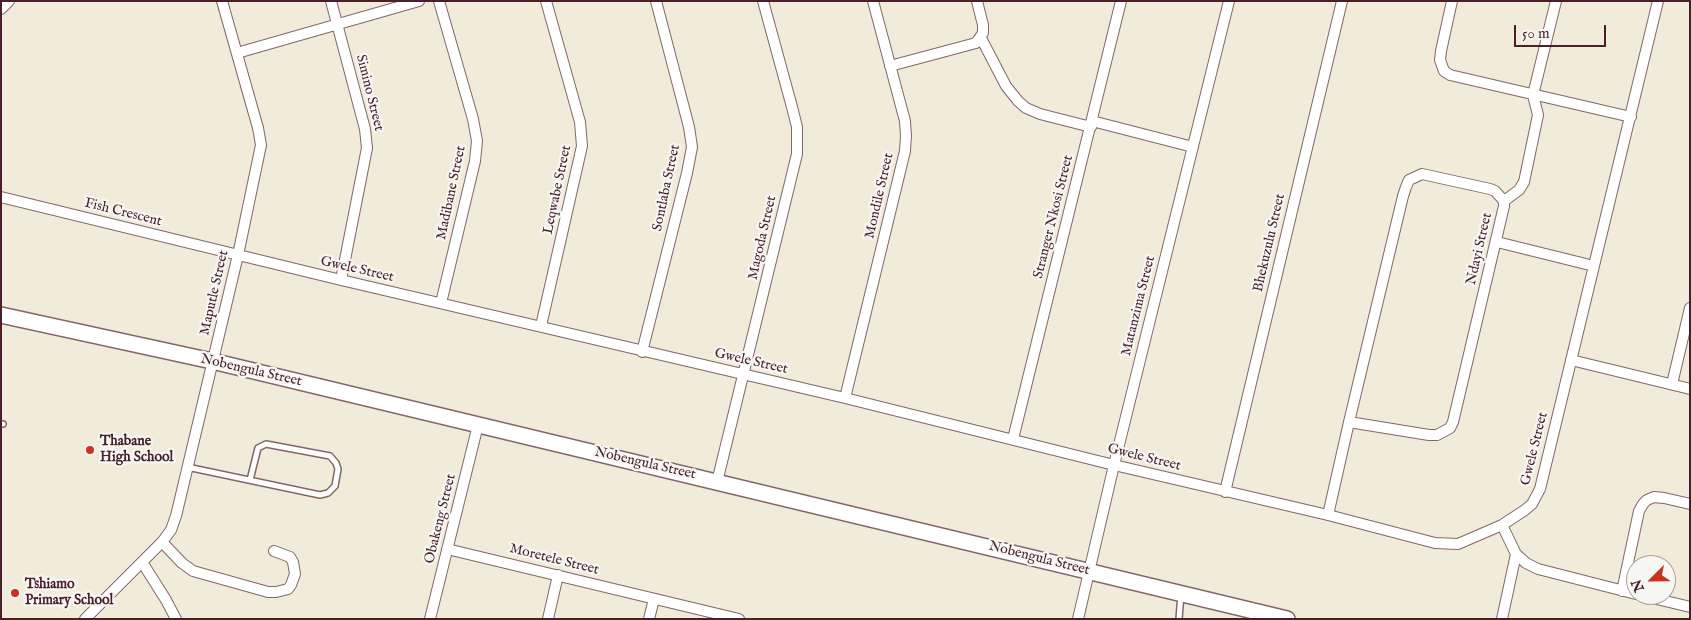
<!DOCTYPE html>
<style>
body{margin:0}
#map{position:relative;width:1691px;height:620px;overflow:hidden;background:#f1ebd9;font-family:"IM FELL English",serif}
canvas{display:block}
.frame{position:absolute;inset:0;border:2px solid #4a1f2b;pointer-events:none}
.north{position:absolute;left:1626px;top:555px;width:50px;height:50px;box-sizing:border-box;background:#f6f6f2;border:1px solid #b1a0a2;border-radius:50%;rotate:247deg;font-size:14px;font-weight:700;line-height:20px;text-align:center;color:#4a1f2b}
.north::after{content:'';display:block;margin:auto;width:18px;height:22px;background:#c8321e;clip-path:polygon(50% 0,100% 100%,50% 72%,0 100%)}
.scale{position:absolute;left:1514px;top:25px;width:92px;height:22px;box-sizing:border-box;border:2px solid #4a1f2b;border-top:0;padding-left:6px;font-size:15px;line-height:18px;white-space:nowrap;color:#4a1f2b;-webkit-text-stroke:4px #f6f6f2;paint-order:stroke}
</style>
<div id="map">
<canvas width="1691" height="620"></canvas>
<div class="frame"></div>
<div class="north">N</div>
<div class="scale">50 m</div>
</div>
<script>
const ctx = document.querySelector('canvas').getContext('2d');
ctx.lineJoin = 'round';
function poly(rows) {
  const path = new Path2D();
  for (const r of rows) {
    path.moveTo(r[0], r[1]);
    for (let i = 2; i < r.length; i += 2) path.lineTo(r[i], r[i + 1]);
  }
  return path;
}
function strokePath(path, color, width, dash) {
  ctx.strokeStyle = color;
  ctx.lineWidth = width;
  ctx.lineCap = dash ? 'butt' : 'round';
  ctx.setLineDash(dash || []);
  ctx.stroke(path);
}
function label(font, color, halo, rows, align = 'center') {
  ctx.font = font + ' "IM FELL English",serif';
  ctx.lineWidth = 4.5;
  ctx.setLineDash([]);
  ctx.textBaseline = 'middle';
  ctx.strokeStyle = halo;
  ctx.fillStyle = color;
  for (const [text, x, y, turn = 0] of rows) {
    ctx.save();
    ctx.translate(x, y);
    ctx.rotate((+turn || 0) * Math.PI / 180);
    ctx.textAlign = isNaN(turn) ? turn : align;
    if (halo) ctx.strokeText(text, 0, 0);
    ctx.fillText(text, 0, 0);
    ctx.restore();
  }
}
const lane = poly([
 [1,424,3,424],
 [187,467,320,495,328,493,335,486,338,469,336,463,330,456,266,444,258,448,250,480],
 [1179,619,1181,594]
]);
const street = poly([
 [331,1,365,129,367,148,341,280],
 [439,1,473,119,477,141,475,161,441,303],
 [1452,1,1441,51,1440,60,1444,71,1450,75,1631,117],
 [1,9,9,1],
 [981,38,1006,86,1018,101,1026,108,1040,114,1091,127],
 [237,53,419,1],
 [890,66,976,43,983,33,983,25,977,1],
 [1092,121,1193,147],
 [1,197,341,280,845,398,1114,465,1328,515,1435,543,1458,544,1502,525,1525,510,1532,504,1540,489,1658,1],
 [1504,201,1519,190,1524,182,1538,115,1533,95,1556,1],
 [1497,242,1594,266],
 [541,326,582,146,580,122,546,1],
 [642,352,687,173,692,147,689,127,656,1],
 [1571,360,1690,389],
 [1672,384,1690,308],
 [845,398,905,151,906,136,905,121,873,1],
 [1013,439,1121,1],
 [717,482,797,154,797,127,792,107,763,1],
 [1225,492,1342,1],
 [1328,515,1349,422,1403,196,1406,187,1409,180,1422,174,1490,189,1495,191,1504,201,1504,206,1453,422,1450,428,1437,435,1429,435,1349,422],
 [1502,525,1516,554,1526,563,1538,569,1636,594],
 [162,542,182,563,193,571,268,592,276,592,288,589,291,585,295,574,293,562,290,557,274,551],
 [447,549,739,619],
 [142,562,166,600,176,619],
 [1622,591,1639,511,1643,504,1647,500,1654,497,1664,498,1690,504],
 [1640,595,1690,607],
 [85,619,162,542,171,530,176,516,238,255,261,145,258,128,222,1],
 [430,619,478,425],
 [548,619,558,575],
 [649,619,654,599],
 [1078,619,1114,465,1229,1],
 [1502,619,1516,554]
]);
const secondary = poly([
 [1,315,212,361,1287,619]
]);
strokePath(lane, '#846668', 8);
strokePath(street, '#846668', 12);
strokePath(secondary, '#846668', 18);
strokePath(lane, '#fff', 5);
strokePath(street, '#fff', 10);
strokePath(secondary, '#fff', 15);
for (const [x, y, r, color] of [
 [90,450,5,"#c8321e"],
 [15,593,5,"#c8321e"]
]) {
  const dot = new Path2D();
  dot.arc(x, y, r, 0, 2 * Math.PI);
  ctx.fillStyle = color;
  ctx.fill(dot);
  strokePath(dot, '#f6f6f2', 2);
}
label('14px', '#4a1f2b', '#f6f6f2', [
 ["Simino Street",369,93,76],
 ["Sontlaba Street",667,188,-78],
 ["Leqwabe Street",558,190,-78],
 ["Madibane Street",452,193,-78],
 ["Mondile Street",880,196,-77],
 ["Fish Crescent",123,213,14],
 ["Stranger Nkosi Street",1054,217,-76],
 ["Magoda Street",763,238,-77],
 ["Bhekuzulu Street",1270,243,-77],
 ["Ndayi Street",1480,249,-77],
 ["Gwele Street",357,270,13],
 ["Maputle Street",215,293,-77],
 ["Matanzima Street",1139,306,-76],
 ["Gwele Street",751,362,13],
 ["Nobengula Street",251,371,13],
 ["Gwele Street",1535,449,-76],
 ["Gwele Street",1144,458,14],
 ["Nobengula Street",645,464,13],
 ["Obakeng Street",441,519,-76],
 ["Nobengula Street",1039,559,14],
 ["Moretele Street",554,560,14]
]);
label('bold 14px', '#4a1f2b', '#f6f6f2', [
 ["Thabane",100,442],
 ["High School",100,458],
 ["Tshiamo",25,585],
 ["Primary School",25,601]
], 'left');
</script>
